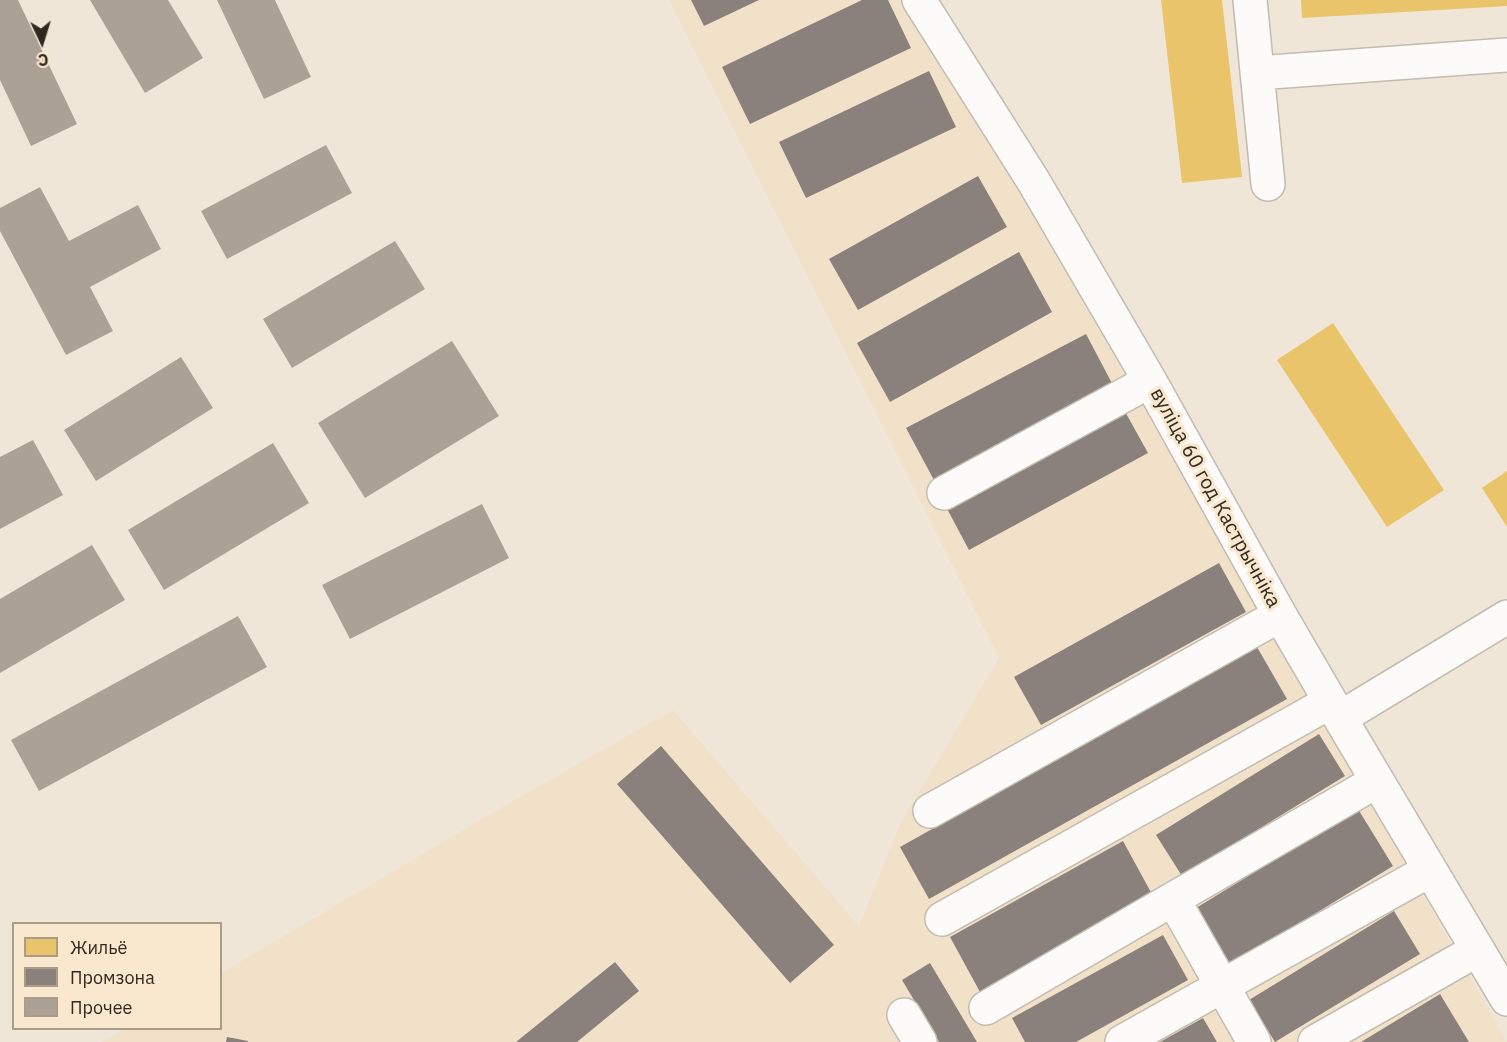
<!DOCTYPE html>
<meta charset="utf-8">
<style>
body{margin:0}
#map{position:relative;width:1507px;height:1042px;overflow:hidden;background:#f0e6d8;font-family:"IBM Plex Sans",sans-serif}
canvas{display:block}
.legend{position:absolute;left:12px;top:922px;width:210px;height:108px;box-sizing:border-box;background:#fae8ce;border:2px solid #a99c88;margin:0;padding:8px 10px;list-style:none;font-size:18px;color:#2f291f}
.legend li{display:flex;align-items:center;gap:12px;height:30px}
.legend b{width:30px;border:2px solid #a99c88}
.north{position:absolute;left:12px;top:12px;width:60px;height:60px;-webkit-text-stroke:4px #fae8ce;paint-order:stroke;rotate:176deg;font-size:16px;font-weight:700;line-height:24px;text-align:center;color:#2f291f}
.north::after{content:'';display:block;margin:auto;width:21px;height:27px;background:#2f291f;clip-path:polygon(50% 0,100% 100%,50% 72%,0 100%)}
</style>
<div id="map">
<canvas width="1507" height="1042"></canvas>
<ul class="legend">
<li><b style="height:16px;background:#e9c46a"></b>Жильё</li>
<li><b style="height:16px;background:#8a817c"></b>Промзона</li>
<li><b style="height:16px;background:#aba295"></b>Прочее</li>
</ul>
<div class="north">С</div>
</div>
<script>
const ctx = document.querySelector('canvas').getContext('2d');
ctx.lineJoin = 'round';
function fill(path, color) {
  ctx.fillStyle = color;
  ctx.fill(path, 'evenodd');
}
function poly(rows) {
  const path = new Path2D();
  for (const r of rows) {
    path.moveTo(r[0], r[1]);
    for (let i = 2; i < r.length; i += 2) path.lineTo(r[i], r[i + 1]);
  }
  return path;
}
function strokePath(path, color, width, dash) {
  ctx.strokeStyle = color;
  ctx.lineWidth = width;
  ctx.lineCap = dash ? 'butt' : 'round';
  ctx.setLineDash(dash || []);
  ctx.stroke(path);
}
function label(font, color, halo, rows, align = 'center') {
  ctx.font = font + ' "IBM Plex Sans",sans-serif';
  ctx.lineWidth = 6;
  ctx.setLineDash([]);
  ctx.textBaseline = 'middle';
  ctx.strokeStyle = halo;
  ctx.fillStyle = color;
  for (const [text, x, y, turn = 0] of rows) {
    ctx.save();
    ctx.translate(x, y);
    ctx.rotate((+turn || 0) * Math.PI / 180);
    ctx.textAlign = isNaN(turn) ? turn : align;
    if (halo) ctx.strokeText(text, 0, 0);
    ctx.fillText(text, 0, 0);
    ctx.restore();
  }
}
fill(poly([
 [669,0,900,0,982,129,1190,487,1507,1042,102,1042,125,1029,220,1028,221,973,504,806,673,710,859,926,900,824,999,658]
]), '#f2e1c9');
fill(poly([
 [1161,0,1222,0,1242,177,1182,183],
 [1301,0,1507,0,1507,6,1302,18],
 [1333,323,1444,490,1387,527,1277,360],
 [1507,471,1507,527,1482,488]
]), '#e9c46a');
fill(poly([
 [691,0,759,0,704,26],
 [862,0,888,0,911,48,750,124,722,67],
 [929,71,956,127,806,198,779,142],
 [978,176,1007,227,858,310,829,259],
 [1019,252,1052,312,890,402,857,343],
 [1086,334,1115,389,935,482,906,428],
 [1123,408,1148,453,969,550,945,505],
 [1219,563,1246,612,1041,725,1014,677],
 [1257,647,1287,699,929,899,900,847],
 [1319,734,1345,776,1182,876,1156,835],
 [661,746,834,945,790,983,617,784],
 [1358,809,1393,866,1231,965,1196,908],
 [1123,841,1153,896,980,992,950,937],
 [1394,911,1420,954,1275,1042,1249,1000],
 [1163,935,1188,980,1076,1042,1025,1042,1012,1018],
 [615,962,639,991,577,1042,516,1042],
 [930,963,977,1042,939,1042,902,980],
 [1440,994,1469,1042,1361,1042],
 [1203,1018,1217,1042,1160,1042],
 [227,1037,248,1041,248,1042,226,1042]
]), '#8a817c');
fill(poly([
 [0,0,18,0,77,124,31,146,0,80],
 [90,0,168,0,203,58,145,93],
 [217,0,275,0,311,77,264,99],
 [326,145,352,193,227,259,201,211],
 [40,187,69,241,138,205,161,249,90,287,113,331,66,355,0,231,0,208],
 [395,241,425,289,292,368,263,319],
 [452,341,499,416,365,498,318,423],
 [181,357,213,408,96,481,64,430],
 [33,440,63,495,0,529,0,457],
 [273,443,309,503,164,590,128,530],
 [482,504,509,558,350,639,322,585],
 [92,545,125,600,0,673,0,599],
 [238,616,267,667,39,791,11,740]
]), '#aba295');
const minor = poly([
 [919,0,1034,182,1150,381,1280,615,1340,718,1507,999],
 [1250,0,1268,184],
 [1257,73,1507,55],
 [944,493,1150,381],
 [1340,718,1507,617],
 [930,811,1280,615],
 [1173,899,1377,781],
 [942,919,1330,702],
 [986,1008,1173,899,1254,1042],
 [904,1015,920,1042],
 [1122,1042,1430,870],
 [1315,1042,1477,950]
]);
strokePath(minor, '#c2bbaf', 36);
strokePath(minor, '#fdfbf9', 33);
label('20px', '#2f291f', '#fae8ce', [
 ["вуліца 60 год Кастрычніка",1215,498,61]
]);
</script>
